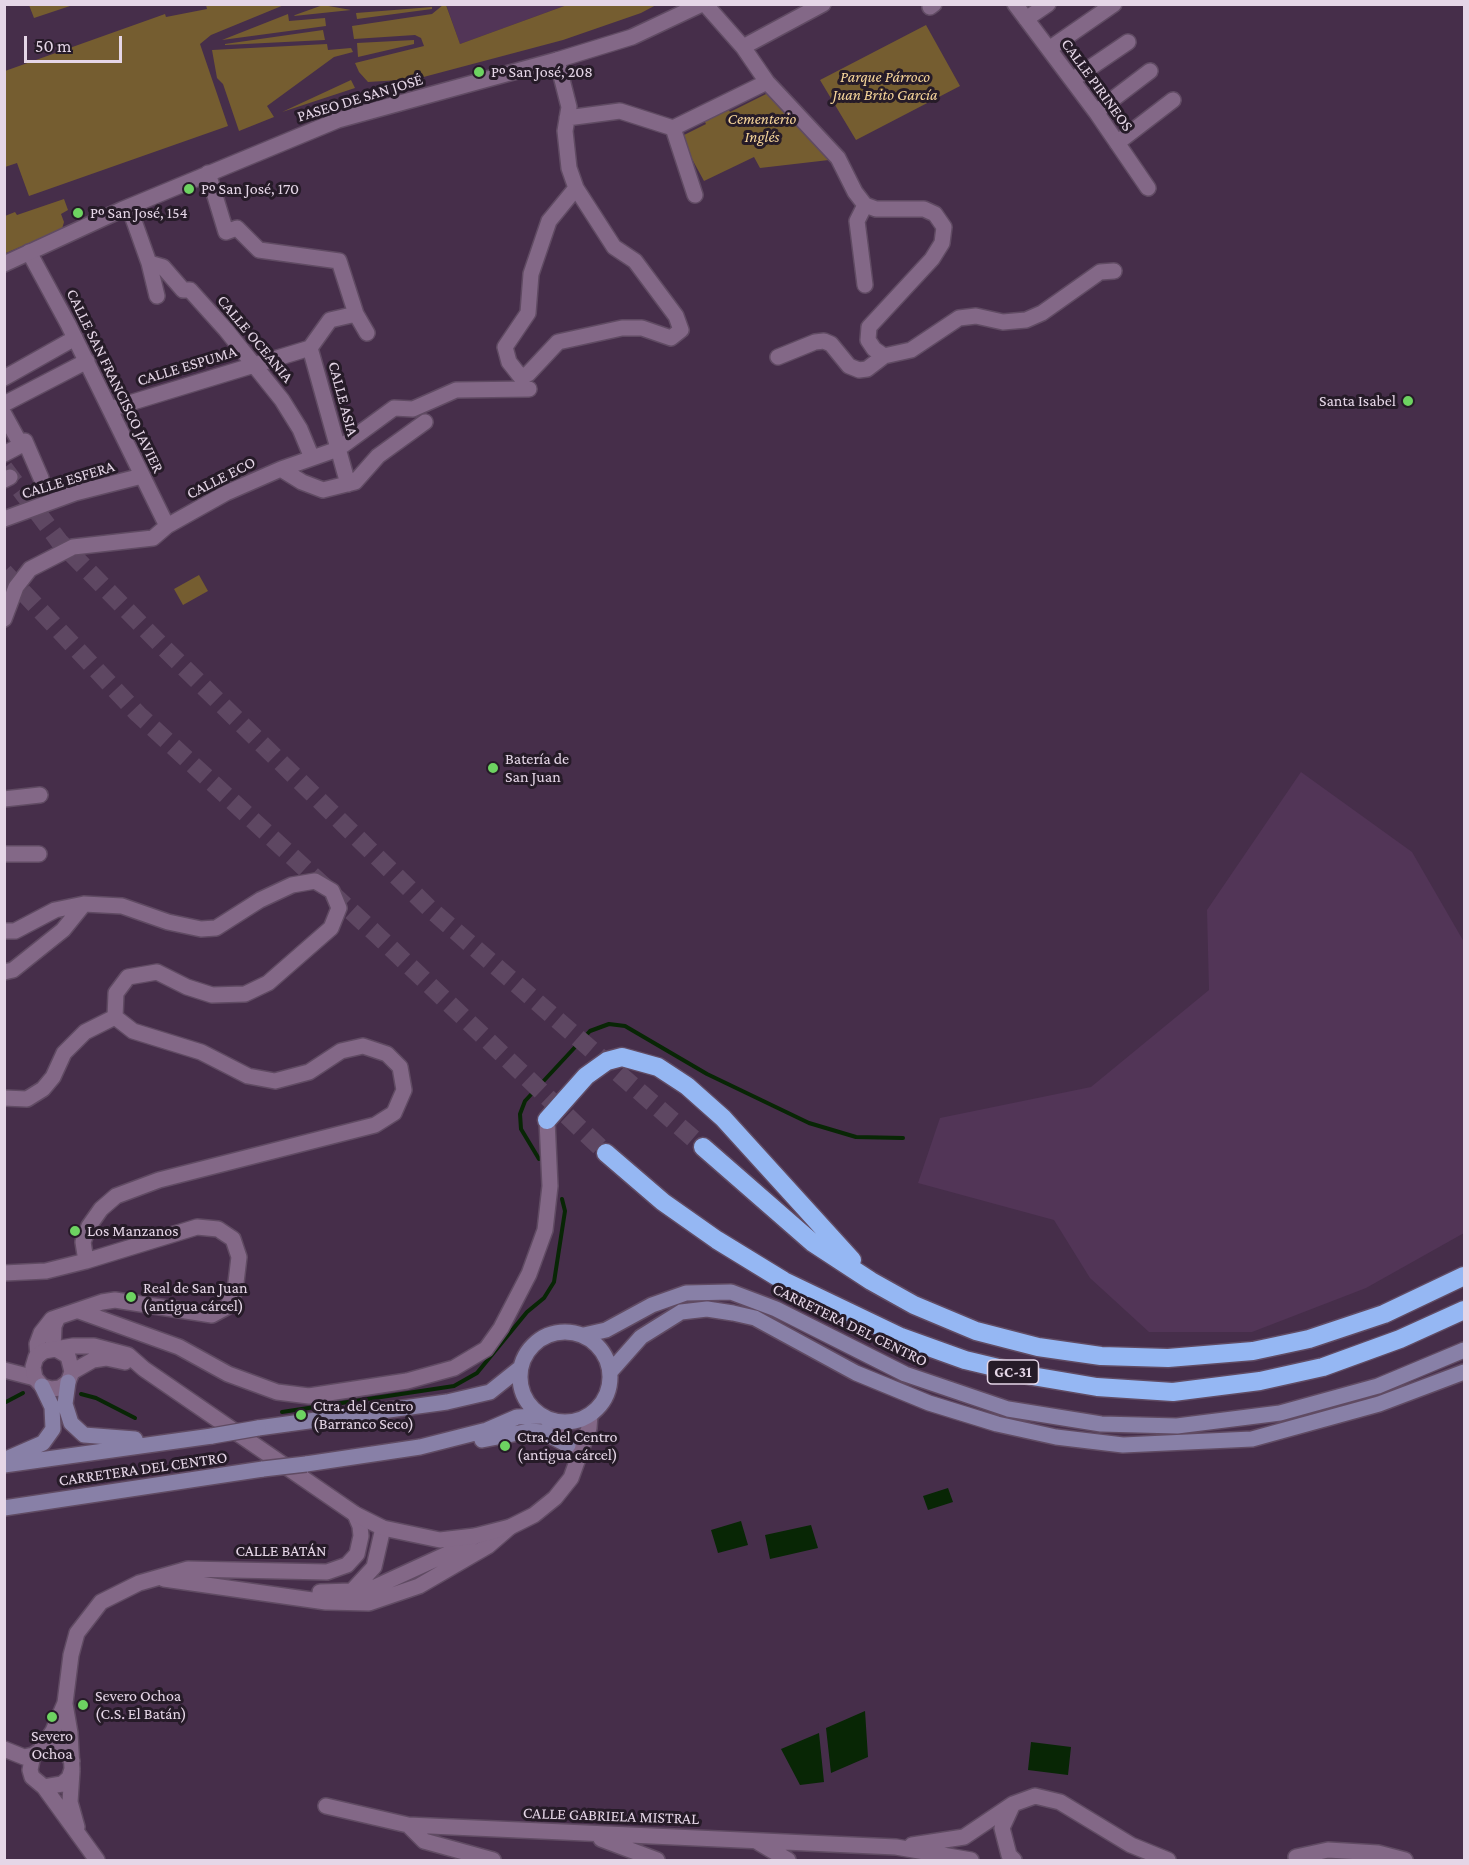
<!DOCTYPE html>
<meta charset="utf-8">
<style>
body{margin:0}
#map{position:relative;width:1469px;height:1865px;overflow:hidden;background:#462e4a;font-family:"Crimson Pro",serif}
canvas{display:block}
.frame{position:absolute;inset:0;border:6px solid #e5d6e7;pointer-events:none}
.scale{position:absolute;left:24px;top:36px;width:98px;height:27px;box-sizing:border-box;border:3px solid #e5d6e7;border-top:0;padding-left:8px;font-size:18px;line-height:21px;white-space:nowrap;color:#e5d6e7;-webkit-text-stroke:4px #261b28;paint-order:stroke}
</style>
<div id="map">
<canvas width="1469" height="1865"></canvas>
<div class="frame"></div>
<div class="scale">50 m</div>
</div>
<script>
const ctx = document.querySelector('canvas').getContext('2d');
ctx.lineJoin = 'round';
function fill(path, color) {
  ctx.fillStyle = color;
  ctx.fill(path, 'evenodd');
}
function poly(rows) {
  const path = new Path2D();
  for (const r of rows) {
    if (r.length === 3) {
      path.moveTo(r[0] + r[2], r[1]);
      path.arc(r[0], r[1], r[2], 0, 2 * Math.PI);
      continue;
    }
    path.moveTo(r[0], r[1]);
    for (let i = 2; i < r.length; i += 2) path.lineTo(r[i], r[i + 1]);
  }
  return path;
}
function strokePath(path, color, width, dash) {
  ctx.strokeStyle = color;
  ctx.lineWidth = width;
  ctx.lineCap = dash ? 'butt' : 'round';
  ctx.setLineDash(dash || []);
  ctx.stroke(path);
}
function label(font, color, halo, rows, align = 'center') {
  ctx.font = font + ' "Crimson Pro",serif';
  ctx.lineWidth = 6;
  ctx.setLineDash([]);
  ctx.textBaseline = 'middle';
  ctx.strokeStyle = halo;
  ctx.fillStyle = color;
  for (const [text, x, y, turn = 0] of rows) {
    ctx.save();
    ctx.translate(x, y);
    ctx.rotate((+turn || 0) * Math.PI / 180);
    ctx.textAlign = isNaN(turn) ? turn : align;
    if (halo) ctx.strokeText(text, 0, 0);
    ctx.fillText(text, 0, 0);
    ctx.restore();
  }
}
fill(poly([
 [446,4,567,5,460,44],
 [1301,772,1412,852,1464,942,1464,1233,1366,1288,1252,1332,1149,1332,1090,1278,1054,1220,918,1183,940,1118,1091,1087,1209,990,1207,910]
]), '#523557');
fill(poly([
 [29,5,29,4,73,5,34,18],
 [206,5,284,5,211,35,200,44,228,126,29,196,17,163,5,167,5,71,165,14,166,17,207,9],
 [323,5,351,10,294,16,295,15],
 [443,5,446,5,460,44,567,5,656,5,641,13,563,40,416,79,368,82,359,72,355,63,424,46,421,38,415,35,354,39,352,26,432,14],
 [432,7,432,9,357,19,356,13],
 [288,14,289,21,325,18,326,26,222,40],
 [926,25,960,86,856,140,820,80],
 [323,30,325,40,225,45,225,44],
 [414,40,414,44,358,57,357,43],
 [327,44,328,50,351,48,353,52,334,57,267,106,274,117,239,131,223,84,217,78,212,50],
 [351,80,355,88,282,112],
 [770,92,829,160,760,168,754,157,704,181,680,137,706,124,703,118,727,106,730,112],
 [64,199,68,210,61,214,64,222,62,229,6,253,5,216,15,212,17,215],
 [199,575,208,591,183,605,174,589]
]), '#755d30');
fill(poly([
 [948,1488,953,1502,928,1510,923,1496],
 [741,1521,748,1545,718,1553,711,1530],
 [811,1525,818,1548,770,1559,765,1535],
 [865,1711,868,1757,831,1773,826,1728],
 [819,1733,824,1782,800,1785,781,1749],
 [1031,1742,1071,1747,1068,1775,1028,1770]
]), '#082605');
strokePath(poly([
 [539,1159,521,1129,520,1114,525,1101,590,1031,609,1024,625,1026,707,1074,809,1123,856,1137,903,1138],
 [81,1394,96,1398,135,1418],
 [4,1403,23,1393],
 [282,1412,454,1386,477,1373,527,1312,544,1298,554,1282,565,1211,562,1199]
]), '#082605', 4);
strokePath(poly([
 [4,468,59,541,162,646,429,908,703,1147],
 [4,572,138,714,377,935,606,1153]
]), '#5e4762', 18, [18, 9]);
const minor = poly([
 [705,4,743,47,767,82,838,158,855,192,865,205,876,209,924,209,935,214,944,227,942,243,932,259,869,327,868,340,874,349,884,356,911,350,959,318,976,316,1003,322,1026,320,1042,313,1100,272,1114,271],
 [1015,4,1096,112,1148,188],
 [930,7,934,4],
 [1026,19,1048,4],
 [743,47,823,4],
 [1049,49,1114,4],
 [557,60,569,107,565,131,569,168,576,188,614,247,635,261,676,316,681,330,671,338,642,328,622,328,558,342,528,374,520,376,509,362,505,347,528,313,531,274,549,221,576,188],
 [1072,80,1128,42],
 [1096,112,1150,71],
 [567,118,620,111,673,128,767,82],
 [673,128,695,195],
 [1117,143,1173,100],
 [208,173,226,232,237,228,259,250,339,261,356,314,367,333],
 [129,207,149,263,157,296],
 [29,252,68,324,167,526],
 [149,263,163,267,183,290,190,290,226,330,282,400,300,429,312,458],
 [865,285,857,221,865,205],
 [778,357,815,342,824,341,831,344,849,366,859,370,867,369,884,356],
 [4,378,75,338],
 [4,404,87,361],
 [110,409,310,348],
 [4,414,21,445,25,441,41,478],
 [4,454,21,445],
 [281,469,338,449,394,408,413,409,456,390,529,389],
 [4,480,10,477],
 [348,484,310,348,330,320,356,314],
 [4,519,75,493,142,476],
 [4,619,16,587,30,569,73,547,153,538,167,526,226,493,281,469,302,482,323,490,355,482,378,456,425,422],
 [4,799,40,795],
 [4,854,39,854],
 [4,931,15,931,55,910,84,904,122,906,168,922,201,929,216,928,260,900,292,885,315,881,332,891,339,908,331,928,268,983,245,994,212,995,187,987,157,972,128,977,116,993,115,1017],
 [4,972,13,970,63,930,84,904],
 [4,1098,27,1099,43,1089,53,1077,64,1053,85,1032,115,1017],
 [86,1261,83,1242,89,1226,101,1209,116,1196,159,1180,375,1125,394,1113,404,1090,400,1067,387,1054,363,1046,341,1051,309,1072,275,1081,248,1076,201,1052,133,1031,115,1017],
 [4,1273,46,1271,86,1261,197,1227,218,1229,233,1239,239,1257,235,1291,227,1307,212,1315,115,1300,102,1302,52,1319,41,1333,37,1344,38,1356],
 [79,1311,179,1347,228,1374,277,1392,309,1396,407,1381,454,1368,486,1349,501,1328,529,1274,545,1230,550,1186,547,1120],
 [53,1349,54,1326,58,1317],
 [4,1370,35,1378],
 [164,1579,326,1602,369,1603,419,1586,488,1546,510,1527],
 [320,1592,352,1591,375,1587,447,1554,475,1536],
 [351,1592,374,1567,383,1528],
 [65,1704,70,1733,72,1769,69,1778,62,1784,44,1787,32,1777,30,1770,33,1755,49,1745,63,1749,72,1761],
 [42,1747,53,1731,65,1703,71,1655,77,1633,101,1602,139,1583,188,1569,327,1572,347,1565,357,1554,361,1536,360,1526,355,1514],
 [4,1749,24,1757,33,1755],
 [72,1771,70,1802,77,1827],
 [44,1787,97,1860],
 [326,1806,408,1825,896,1847,971,1860],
 [408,1825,424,1841,493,1860],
 [601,1839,657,1860],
 [756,1841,788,1860],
 [912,1845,964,1837,1013,1804],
 [1296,1857,1328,1850,1378,1853,1405,1860],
 [1014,1860,1009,1855,1002,1828,1013,1804,1035,1796,1060,1802,1131,1845,1168,1860]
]);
const tertiary = poly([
 [4,264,121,210,338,120,557,60,632,37,702,4],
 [56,1349,68,1356,72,1372,68,1382,60,1388,51,1389,42,1386,35,1378,33,1367,36,1357,44,1351,73,1346,94,1346,128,1355,144,1369,355,1514,383,1528,440,1540,475,1536,510,1527,534,1515,555,1498,571,1478,589,1428,590,1415],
 [72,1372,93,1360,106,1358,125,1362],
 [555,1421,570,1452]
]);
const secondary = poly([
 [565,1377,45],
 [584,1335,606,1330,652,1305,686,1293,731,1292,776,1309,905,1374,1008,1409,1101,1424,1177,1426,1280,1413,1378,1386,1464,1350],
 [610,1372,641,1337,681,1312,707,1309,733,1313,755,1318,856,1373,929,1403,997,1424,1056,1437,1123,1445,1252,1439,1379,1404,1464,1372],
 [68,1382,65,1404,71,1423,84,1435,135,1439],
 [258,1428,447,1402,490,1392,520,1368],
 [482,1440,529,1431,543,1432,568,1445],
 [4,1460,43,1443,53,1429,52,1407,42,1386],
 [306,1464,420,1447,487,1430,517,1417,542,1416],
 [4,1465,212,1436],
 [4,1508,263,1469]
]);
const motorway = poly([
 [547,1120,586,1076,607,1061,622,1057,658,1067,687,1086,723,1118,852,1260],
 [703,1147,813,1243,871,1281,914,1305,976,1331,1038,1347,1101,1356,1168,1358,1253,1351,1309,1339,1384,1314,1464,1276],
 [606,1153,663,1202,717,1240,784,1281,901,1337,965,1360,1032,1376,1097,1387,1173,1392,1260,1381,1323,1367,1400,1339,1464,1310]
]);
strokePath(minor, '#604b63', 18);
strokePath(tertiary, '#604b63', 18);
strokePath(secondary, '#604b63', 18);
strokePath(motorway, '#604b63', 21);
strokePath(minor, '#836887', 15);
strokePath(tertiary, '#836887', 15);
strokePath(secondary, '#8880a7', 15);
strokePath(motorway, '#95b7f3', 18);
const secondaryBridge = poly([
 [212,1436,258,1428],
 [263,1469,306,1464]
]);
strokePath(secondaryBridge, '#604b63', 18, []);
strokePath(secondaryBridge, '#8880a7', 15);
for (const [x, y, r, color] of [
 [479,72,6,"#6dd361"],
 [189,189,6,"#6dd361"],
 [78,213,6,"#6dd361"],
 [1408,401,6,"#6dd361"],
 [493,768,6,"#6dd361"],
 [75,1231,6,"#6dd361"],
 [131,1297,6,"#6dd361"],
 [301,1415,6,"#6dd361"],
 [505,1446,6,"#6dd361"],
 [83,1705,6,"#6dd361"],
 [52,1717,6,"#6dd361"]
]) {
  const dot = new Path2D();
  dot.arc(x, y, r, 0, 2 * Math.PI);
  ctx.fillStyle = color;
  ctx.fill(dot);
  strokePath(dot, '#261b28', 2);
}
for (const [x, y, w] of [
 [1013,1372,51]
]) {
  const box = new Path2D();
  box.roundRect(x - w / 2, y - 12, w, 24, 4.5);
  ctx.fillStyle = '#261b28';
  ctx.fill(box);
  strokePath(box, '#e5d6e7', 1.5);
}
label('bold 15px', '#e5d6e7', null, [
 ["GC-31",1013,1372]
]);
label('16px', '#e5d6e7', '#261b28', [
 ["Pº San José, 208",491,72],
 ["Pº San José, 170",201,189],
 ["Pº San José, 154",90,213],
 ["Santa Isabel",1396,401,"right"],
 ["Batería de",505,759],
 ["San Juan",505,777],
 ["Los Manzanos",87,1231],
 ["Real de San Juan",143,1288],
 ["(antigua cárcel)",143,1306],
 ["Ctra. del Centro",313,1406],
 ["(Barranco Seco)",313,1424],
 ["Ctra. del Centro",517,1437],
 ["(antigua cárcel)",517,1455],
 ["Severo Ochoa",95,1696],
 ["(C.S. El Batán)",95,1714],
 ["Severo",52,1736,"center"],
 ["Ochoa",52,1754,"center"]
], 'left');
label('italic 16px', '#f6d59a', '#261b28', [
 ["Parque Párroco",885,77],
 ["Juan Brito García",885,95],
 ["Cementerio",762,119],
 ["Inglés",762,137]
]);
label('16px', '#e5d6e7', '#261b28', [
 ["CALLE PIRINEOS",1097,85,54],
 ["PASEO DE SAN JOSÉ",360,98,-17],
 ["CALLE OCEANIA",255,339,50],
 ["CALLE ESPUMA",187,366,-17],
 ["CALLE SAN FRANCISCO JAVIER",115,381,64],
 ["CALLE ASIA",343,399,75],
 ["CALLE ECO",221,478,-27],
 ["CALLE ESFERA",68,480,-17],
 ["CARRETERA DEL CENTRO",850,1325,26],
 ["CARRETERA DEL CENTRO",143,1469,-8],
 ["CALLE BATÁN",281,1551],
 ["CALLE GABRIELA MISTRAL",611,1816,2]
]);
</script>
